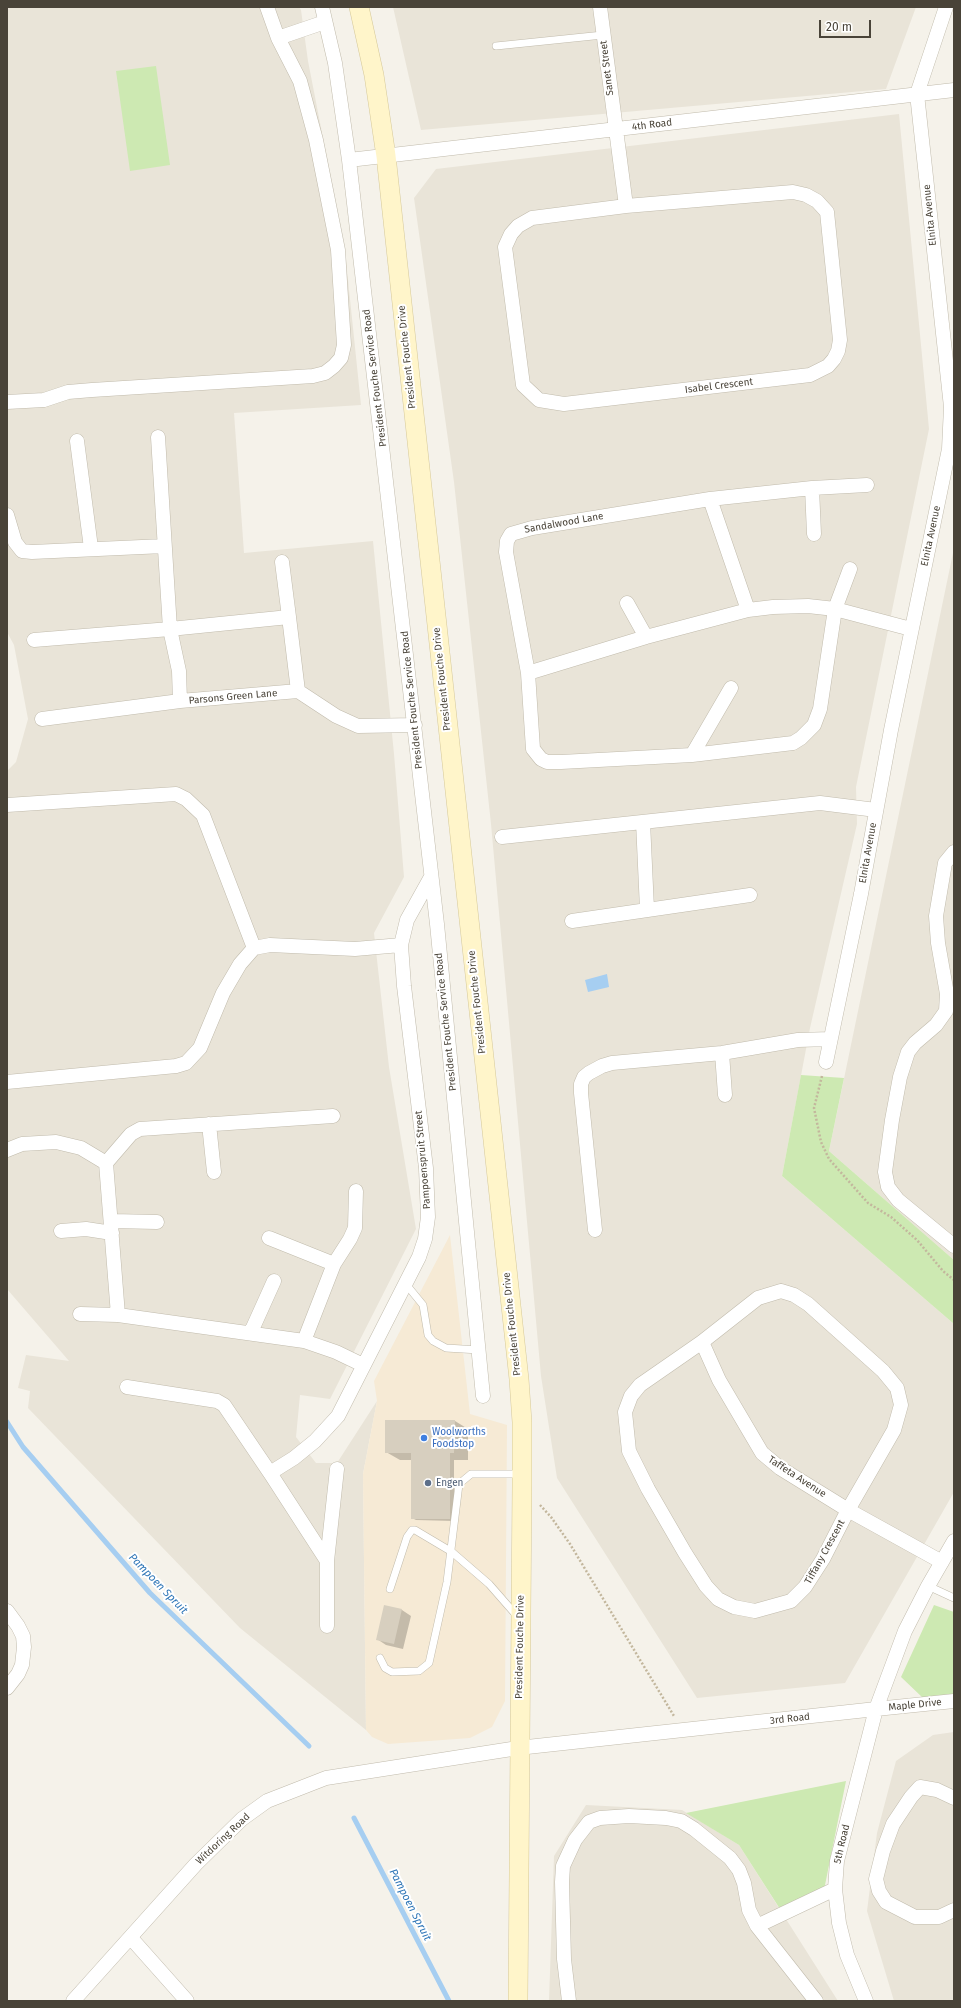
<!DOCTYPE html>
<style>
body{margin:0}
#map{position:relative;width:961px;height:2008px;overflow:hidden;background:#f5f2ea;font-family:"Fira Sans",sans-serif}
canvas{display:block}
.frame{position:absolute;inset:0;border:8px solid #494338;pointer-events:none}
.scale{position:absolute;left:819px;top:20px;width:52px;height:18px;box-sizing:border-box;border:2px solid #494338;border-top:0;padding-left:5px;font-size:12px;line-height:14px;white-space:nowrap;color:#494338;-webkit-text-stroke:3px #fff;paint-order:stroke}
</style>
<div id="map">
<canvas width="961" height="2008"></canvas>
<div class="frame"></div>
<div class="scale">20 m</div>
</div>
<script>
const ctx = document.querySelector('canvas').getContext('2d');
ctx.lineJoin = 'round';
function fill(path, color) {
  ctx.fillStyle = color;
  ctx.fill(path, 'evenodd');
}
function poly(rows) {
  const path = new Path2D();
  for (const r of rows) {
    path.moveTo(r[0], r[1]);
    for (let i = 2; i < r.length; i += 2) path.lineTo(r[i], r[i + 1]);
  }
  return path;
}
function strokePath(path, color, width, dash) {
  ctx.strokeStyle = color;
  ctx.lineWidth = width;
  ctx.lineCap = dash ? 'butt' : 'round';
  ctx.setLineDash(dash || []);
  ctx.stroke(path);
}
function label(font, color, halo, rows, align = 'center') {
  ctx.font = font + ' "Fira Sans",sans-serif';
  ctx.lineWidth = 4;
  ctx.setLineDash([]);
  ctx.textBaseline = 'middle';
  ctx.strokeStyle = halo;
  ctx.fillStyle = color;
  for (const [text, x, y, turn = 0] of rows) {
    ctx.save();
    ctx.translate(x, y);
    ctx.rotate((+turn || 0) * Math.PI / 180);
    ctx.textAlign = isNaN(turn) ? turn : align;
    if (halo) ctx.strokeText(text, 0, 0);
    ctx.fillText(text, 0, 0);
    ctx.restore();
  }
}
fill(poly([
 [7,7,299,7,301,10,308,61,345,251,361,405,234,413,244,553,373,541,394,754,404,877,374,933,389,1067,416,1229,330,1399,300,1395,296,1437,316,1463,337,1463,377,1401,363,1474,366,1730,240,1628,28,1408,30,1391,18,1388,26,1355,69,1361,7,1289,7,771,16,762,28,719,14,645,7,632],
 [393,7,916,7,886,89,421,130],
 [899,114,929,429,856,787,857,824,810,1028,782,1176,954,1324,954,1492,845,1683,697,1698,557,1478,541,1376,491,824,454,482,414,198,436,169],
 [954,548,954,1260,829,1151],
 [954,1732,954,2001,894,2001,867,1911,877,1833,896,1761,933,1735],
 [586,1805,682,1810,739,1845,838,2001,549,2001,554,1856]
]), '#e9e4d8');
fill(poly([
 [450,1235,470,1414,507,1425,505,1701,492,1727,470,1738,388,1744,372,1737,366,1730,363,1474,377,1401,374,1381]
]), '#f6ead5');
fill(poly([
 [156,66,170,165,130,171,116,71],
 [801,1075,844,1078,829,1151,954,1260,954,1324,782,1176],
 [934,1605,954,1612,954,1694,923,1698,901,1677],
 [846,1781,824,1890,780,1909,739,1845,686,1813]
]), '#cde9b2');
fill(poly([
 [607,974,609,987,588,992,585,980]
]), '#a6cef1');
fill(poly([
 [455,1421,468,1429,468,1460,454,1460,454,1521,416,1520,412,1518,412,1460,400,1460,386,1452],
 [385,1607,402,1610,411,1616,403,1649,386,1645,377,1639]
]), '#0003');
strokePath(poly([
 [7,1422,23,1447,150,1593,309,1746],
 [354,1818,449,2001]
]), '#a6cef1', 5);
fill(poly([
 [385,1420,455,1420,454,1453,450,1453,450,1519,411,1519,411,1453,385,1453],
 [384,1605,402,1609,394,1644,376,1640]
]), '#d7cfbf');
const lane = poly([
 [496,46,603,35],
 [405,1283,423,1305,428,1335,433,1341,446,1348,479,1350],
 [928,1586,954,1598],
 [390,1589,407,1537,412,1530,415,1530,452,1552,489,1584,517,1616],
 [380,1658,385,1668,392,1672,419,1671,429,1663,447,1582,459,1484,471,1474,521,1474]
]);
const street = poly([
 [267,7,278,38,325,22],
 [322,7,335,63,349,160,437,924,483,1396],
 [600,7,626,206],
 [349,160,954,90],
 [793,192,806,195,817,201,827,212,840,340,838,351,834,359,828,366,810,375,564,404,539,400,523,385,505,247,511,234,518,226,532,218,626,206,793,192],
 [7,402,44,400,68,392,92,390,313,376,325,373,334,366,341,358,344,345,338,250,316,140,300,81,278,38],
 [158,437,170,629,179,671,180,701],
 [77,441,91,548],
 [867,485,812,488,710,499,532,528,511,534,507,541,506,552,528,673,533,749,541,759,547,762,561,762,692,755,793,743,801,738,814,725,820,709,835,609,911,629],
 [812,488,814,534],
 [710,499,748,610,773,607,808,606,835,609,850,569],
 [7,515,15,542,22,551,32,552,164,546],
 [282,562,289,617],
 [627,603,646,637],
 [34,640,170,629,289,617,298,691],
 [528,673,646,637,748,610],
 [42,719,180,701,298,691,336,716,358,726,415,725],
 [692,755,731,688],
 [7,805,176,794,186,799,203,815,254,948],
 [643,822,647,909],
 [502,837,820,803,876,810],
 [954,852,945,863,936,916,938,943,947,994,946,1011,936,1025,915,1043,908,1052,900,1077,892,1120,885,1172,888,1187,898,1200,954,1246],
 [572,921,750,895],
 [722,1053,725,1095],
 [826,1062,861,894,891,730,949,449,951,407,917,94,946,7],
 [7,1082,176,1066,186,1063,200,1048,223,993,240,964,254,948,270,945,355,949,401,945],
 [209,1124,214,1172],
 [7,1150,22,1144,56,1142,81,1148,106,1163],
 [112,1221,157,1222],
 [595,1230,581,1093,581,1084,584,1077,589,1073,602,1066,612,1063,722,1053,798,1040,830,1039],
 [61,1231,86,1229,112,1233],
 [269,1238,334,1264],
 [781,1291,794,1295,808,1304,883,1371,897,1388,901,1405,894,1430,848,1510,823,1559,805,1587,791,1601,755,1611,734,1607,718,1599,706,1586,685,1553,648,1489,629,1451,625,1412,631,1396,640,1385,702,1342,758,1298,781,1291],
 [80,1314,118,1315,304,1341,336,1352,363,1365],
 [118,1315,106,1163,131,1134,140,1129,333,1116],
 [251,1332,274,1281],
 [304,1341,334,1264,350,1239,355,1228,356,1191],
 [702,1342,719,1380,762,1453,780,1468,848,1510,942,1562],
 [127,1387,217,1401,224,1405,270,1473,294,1458,315,1441,338,1416,419,1257,425,1239,428,1217,426,1168,404,986,401,945,407,920,431,877],
 [270,1473,327,1561,327,1626],
 [327,1561,337,1469],
 [7,1611,18,1626,23,1636,24,1647,22,1665,18,1674,7,1688],
 [954,1798,937,1790,920,1787,911,1797,893,1824,883,1851,876,1879,879,1891,886,1902,915,1917,939,1917,954,1910],
 [757,1926,835,1889],
 [131,1938,187,2001],
 [73,2001,196,1864,242,1819,267,1801,326,1778,518,1748,876,1709,905,1631,928,1586,954,1541],
 [569,2001,564,1959,562,1882,563,1866,575,1840,589,1822,600,1818,629,1816,666,1818,681,1821,694,1829,730,1858,739,1870,744,1883,749,1910,757,1926,816,2001],
 [866,2001,847,1955,839,1923,835,1889,837,1861,876,1709,954,1701]
]);
const secondary = poly([
 [359,7,374,75,386,156,519,1379,522,1422,522,1485,518,2001]
]);
strokePath(lane, '#c1bbac', 8);
strokePath(street, '#c1bbac', 15);
strokePath(secondary, '#d5c899', 20);
strokePath(poly([
 [822,1076,814,1108,821,1142,829,1159,868,1203,891,1217,917,1240,943,1271,954,1280],
 [540,1505,551,1517,570,1544,674,1716]
]), '#c3b79d', 2.5, [2, 2]);
strokePath(lane, '#fff', 7);
strokePath(street, '#fff', 14);
strokePath(secondary, '#fff5ca', 19);
for (const [x, y, r, color] of [
 [424,1438,4,"#3f7fe0"],
 [428,1483,4,"#5c6f8a"]
]) {
  const dot = new Path2D();
  dot.arc(x, y, r, 0, 2 * Math.PI);
  ctx.fillStyle = color;
  ctx.fill(dot);
  strokePath(dot, '#fff', 1.5);
}
label('10px', '#494338', '#fff', [
 ["Sanet Street",607,68,-97],
 ["4th Road",652,125,-7],
 ["Elnita Avenue",930,215,-96],
 ["President Fouche Drive",407,357,-96],
 ["President Fouche Service Road",375,378,-97],
 ["Isabel Crescent",719,386,-7],
 ["Sandalwood Lane",564,523,-10],
 ["Elnita Avenue",931,536,-78],
 ["President Fouche Drive",442,679,-96],
 ["Parsons Green Lane",233,697,-5],
 ["President Fouche Service Road",412,700,-96],
 ["Elnita Avenue",868,853,-80],
 ["President Fouche Drive",477,1002,-96],
 ["President Fouche Service Road",446,1022,-96],
 ["Pampoenspruit Street",423,1160,-95],
 ["President Fouche Drive",512,1324,-96],
 ["Taffeta Avenue",797,1477,33],
 ["Tiffany Crescent",825,1552,-61],
 ["President Fouche Drive",520,1647,-89],
 ["Maple Drive",915,1705,-6],
 ["3rd Road",790,1719,-6],
 ["Witdoring Road",223,1839,-43],
 ["5th Road",842,1844,-77]
]);
label('10px', '#366cbe', '#fff', [
 ["Woolworths",432,1432],
 ["Foodstop",432,1444]
], 'left');
label('10px', '#4e5e75', '#fff', [
 ["Engen",436,1483]
], 'left');
label('italic 11px', '#2f76b7', '#fff', [
 ["Pampoen Spruit",158,1584,46],
 ["Pampoen Spruit",410,1905,63]
]);
</script>
